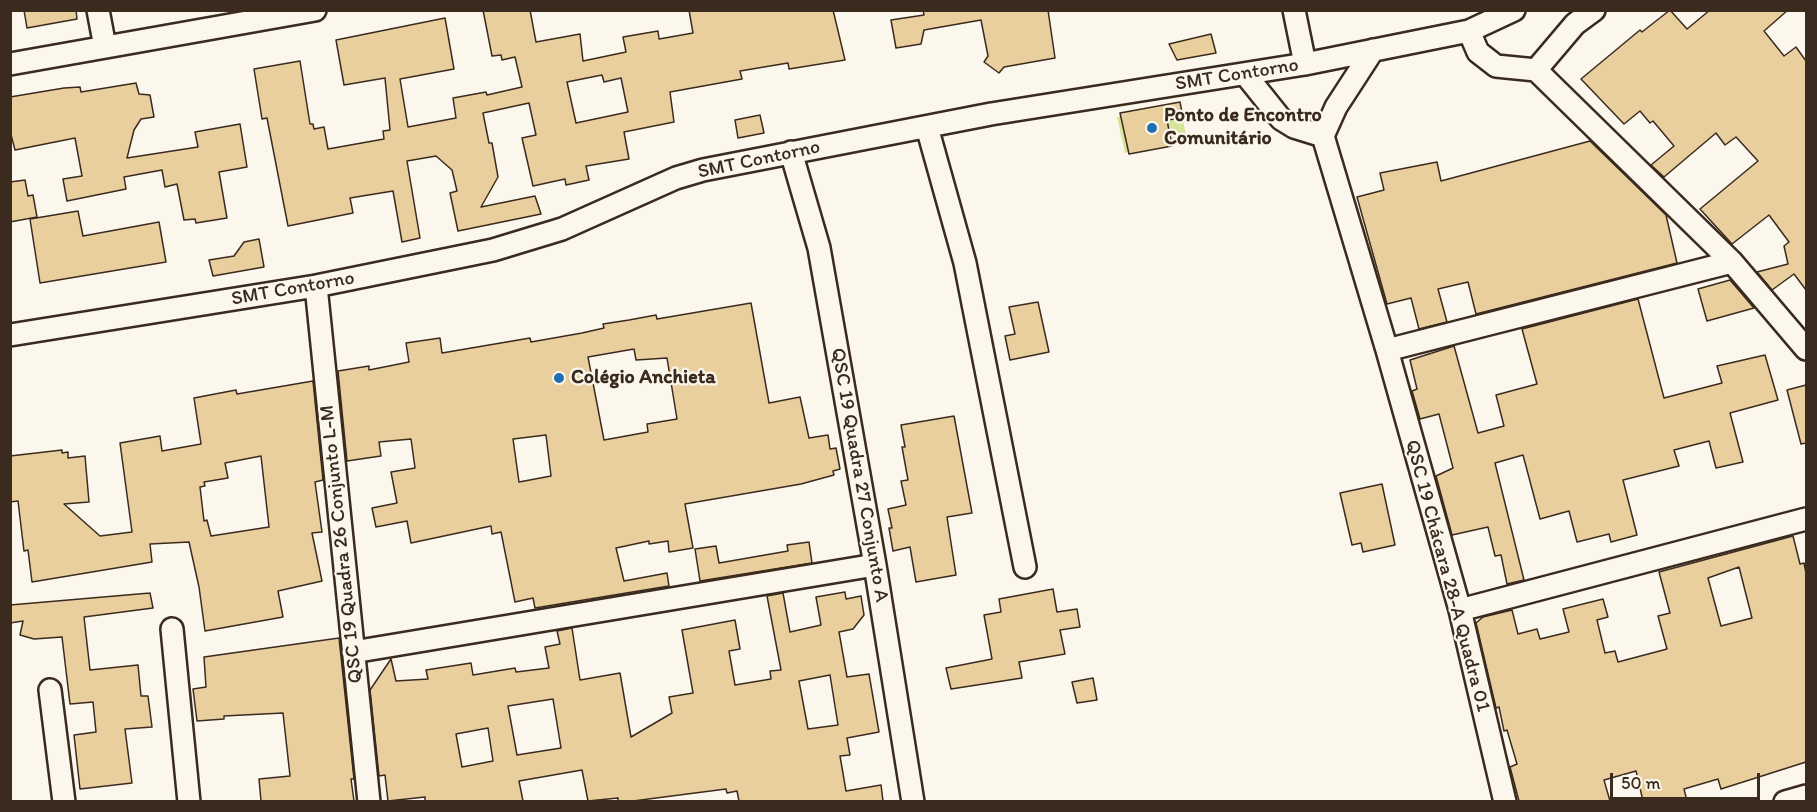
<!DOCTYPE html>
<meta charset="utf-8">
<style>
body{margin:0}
#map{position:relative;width:1817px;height:812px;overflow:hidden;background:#fbf7ec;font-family:Itim,sans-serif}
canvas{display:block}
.frame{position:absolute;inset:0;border:12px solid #3b2a1e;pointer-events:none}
.scale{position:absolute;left:1610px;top:773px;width:150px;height:27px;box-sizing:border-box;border:3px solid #3b2a1e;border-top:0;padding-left:8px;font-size:18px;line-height:21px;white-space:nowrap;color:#3b2a1e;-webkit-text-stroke:4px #fbf7ec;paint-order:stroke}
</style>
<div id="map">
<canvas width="1817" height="812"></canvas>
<div class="frame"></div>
<div class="scale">50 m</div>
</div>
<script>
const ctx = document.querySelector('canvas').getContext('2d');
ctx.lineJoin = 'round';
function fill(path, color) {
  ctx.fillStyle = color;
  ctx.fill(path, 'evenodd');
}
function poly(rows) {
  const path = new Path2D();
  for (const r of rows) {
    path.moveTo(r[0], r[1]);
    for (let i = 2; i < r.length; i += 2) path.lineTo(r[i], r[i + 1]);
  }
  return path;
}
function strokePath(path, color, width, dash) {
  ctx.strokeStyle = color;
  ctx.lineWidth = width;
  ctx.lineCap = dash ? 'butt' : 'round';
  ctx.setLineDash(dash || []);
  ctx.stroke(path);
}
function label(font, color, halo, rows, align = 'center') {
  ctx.font = font + ' Itim,sans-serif';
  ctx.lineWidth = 4.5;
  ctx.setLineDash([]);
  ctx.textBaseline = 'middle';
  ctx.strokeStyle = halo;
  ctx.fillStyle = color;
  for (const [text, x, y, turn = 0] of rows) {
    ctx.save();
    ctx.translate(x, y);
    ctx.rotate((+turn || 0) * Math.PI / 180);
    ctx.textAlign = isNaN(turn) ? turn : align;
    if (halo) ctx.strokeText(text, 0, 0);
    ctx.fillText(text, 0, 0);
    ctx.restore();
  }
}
fill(poly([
 [1180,104,1187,140,1125,153,1117,117]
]), '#d6e599');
const building = poly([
 [24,10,76,10,77,19,27,28,24,10],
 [483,10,530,10,536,42,580,34,583,61,626,52,623,37,658,31,659,39,693,33,689,10,833,10,845,60,789,69,788,63,740,71,742,79,670,92,674,122,624,132,629,159,586,166,589,180,566,185,565,179,533,186,522,138,536,135,529,103,483,113,489,143,492,143,498,177,481,207,535,196,541,214,458,231,450,193,457,191,452,170,436,156,407,161,420,238,402,242,393,191,350,198,353,213,288,226,267,118,262,119,254,69,300,61,310,124,313,124,314,129,324,127,328,149,384,139,383,131,390,130,385,78,344,85,336,40,445,18,454,69,400,79,408,127,456,118,453,98,486,92,487,95,522,87,515,57,502,60,501,55,492,56,483,10],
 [602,75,604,82,621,78,628,112,576,123,567,82,602,75],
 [923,10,1048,10,1055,58,1004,67,999,73,984,62,988,56,981,20,924,30,921,44,896,48,891,20,924,15,923,10],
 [1670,10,1687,29,1710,10,1788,10,1764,31,1784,56,1796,47,1806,61,1806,290,1794,274,1772,290,1757,272,1788,264,1784,246,1789,242,1769,215,1732,244,1700,209,1758,161,1736,137,1725,145,1716,133,1664,177,1651,165,1674,146,1653,121,1650,123,1640,111,1624,124,1581,79,1640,30,1642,32,1670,10],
 [1211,34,1216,53,1177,60,1169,44,1211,34],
 [136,83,139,94,150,95,154,117,141,119,134,130,127,158,198,147,195,132,240,124,247,167,219,172,227,218,196,223,195,219,184,220,177,184,165,187,162,170,124,177,126,189,67,201,63,179,82,176,75,138,15,150,10,131,10,97,64,88,80,87,81,92,136,83],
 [1180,102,1183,118,1167,120,1172,146,1129,154,1120,113,1180,102],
 [760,115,764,133,738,138,735,120,760,115],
 [1590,141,1666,215,1677,263,1476,314,1468,282,1438,289,1447,322,1419,329,1411,298,1387,304,1357,197,1384,190,1380,173,1437,162,1441,181,1590,141],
 [25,180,28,196,33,195,37,217,10,222,10,182,25,180],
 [78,211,83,236,159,222,166,262,40,283,30,219,78,211],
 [259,239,264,267,213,276,209,260,234,256,244,242,259,239],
 [1730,280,1754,308,1707,321,1698,289,1730,280],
 [1638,299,1664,398,1722,383,1717,366,1765,355,1778,400,1730,413,1743,462,1716,468,1709,441,1674,450,1679,466,1623,480,1637,535,1611,542,1609,534,1577,542,1569,511,1540,519,1523,455,1495,463,1524,580,1507,584,1501,555,1495,556,1488,527,1452,535,1436,476,1453,468,1439,414,1420,419,1412,391,1417,389,1410,360,1454,346,1478,433,1504,426,1496,395,1537,384,1522,329,1638,299],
 [1038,302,1049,352,1010,360,1005,336,1015,334,1009,307,1038,302],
 [751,303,769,403,800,397,809,438,828,435,830,449,836,448,840,469,833,471,834,475,801,484,685,504,693,548,669,552,668,541,649,544,649,541,616,548,624,581,667,573,669,586,535,608,533,598,515,602,501,532,492,534,491,526,411,543,407,521,376,527,372,508,397,503,391,472,415,468,411,439,379,442,381,456,347,461,338,371,369,366,369,370,409,362,406,343,440,338,442,353,530,338,531,342,582,333,604,328,603,324,629,320,656,315,657,319,751,303],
 [634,349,636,360,667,358,677,419,647,424,648,432,604,440,588,357,634,349],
 [546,435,551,476,519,482,513,439,546,435],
 [313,381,323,480,315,482,322,532,312,533,322,581,278,591,283,617,205,631,199,587,189,542,150,544,152,562,32,582,28,550,24,551,18,501,10,502,10,456,62,450,62,453,68,452,68,458,85,456,89,502,64,504,100,536,132,532,120,443,160,436,162,451,201,444,194,398,236,390,237,394,313,381],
 [261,456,269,527,211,536,207,520,204,521,200,487,205,486,204,482,228,478,225,463,261,456],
 [1806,385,1806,443,1801,444,1787,390,1806,385],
 [954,416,972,513,947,517,956,575,916,582,910,547,893,551,889,528,892,528,888,509,906,505,901,481,908,480,902,447,905,447,901,425,954,416],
 [1382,484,1395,545,1363,552,1361,543,1352,545,1340,493,1382,484],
 [1793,536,1800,564,1804,563,1806,573,1806,762,1721,789,1718,779,1684,789,1687,801,1643,801,1636,771,1604,780,1610,801,1519,801,1510,767,1517,764,1507,730,1504,731,1499,707,1496,708,1476,623,1483,617,1512,610,1518,634,1537,629,1540,639,1569,632,1563,609,1603,599,1608,617,1597,620,1605,653,1615,651,1618,662,1667,649,1658,616,1670,613,1659,572,1793,536],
 [1739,567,1752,618,1721,626,1708,578,1739,567],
 [809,542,812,563,700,581,695,549,716,546,719,563,788,551,787,545,809,542],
 [1053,589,1057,612,1077,609,1080,627,1060,630,1065,654,1019,662,1022,678,951,689,946,668,992,659,984,615,1001,612,999,599,1053,589],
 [845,592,846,599,861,596,864,615,853,629,839,632,847,677,869,674,879,732,847,738,850,755,840,756,846,791,881,785,883,801,739,801,737,791,727,793,726,789,633,801,618,801,618,798,588,801,582,770,519,781,523,801,425,801,425,797,388,801,385,775,379,776,370,690,391,659,396,681,428,679,426,670,471,663,473,675,515,668,516,672,549,668,545,647,560,644,557,631,572,628,580,680,620,673,631,737,672,713,669,697,693,693,682,630,735,620,740,649,729,651,735,685,771,679,770,671,781,670,767,596,783,593,790,632,821,625,816,597,845,592],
 [830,675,838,725,808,729,799,681,830,675],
 [553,699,561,748,517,755,508,706,553,699],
 [488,728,493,761,462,767,456,734,488,728],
 [150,593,153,608,84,617,90,670,138,665,141,696,148,696,152,727,125,729,132,783,80,789,74,735,96,732,93,702,70,704,62,637,34,639,20,635,23,621,10,623,10,605,150,593],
 [339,638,354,779,351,779,354,801,261,801,259,779,290,776,283,713,224,716,224,719,197,721,193,689,206,687,204,657,339,638],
 [1093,678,1097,700,1077,703,1072,682,1093,678]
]);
fill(building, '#e9cf9e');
strokePath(building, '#3b2a1e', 1.5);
const minor = poly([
 [98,10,105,47],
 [1294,10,1305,64],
 [1469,31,1478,52,1496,66,1536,70,1732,262,1806,349],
 [1373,50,1336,107,1323,136,1387,350,1460,610,1505,802],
 [10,64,315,10],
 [1536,70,1575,24,1594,10],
 [1245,74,1281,119,1294,127,1323,136],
 [927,127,965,263,1025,567],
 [791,152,819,248,875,565,913,802],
 [316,286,369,802],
 [10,335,316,286,493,250,562,229,676,178,703,170,991,114,1305,64,1469,31,1514,10],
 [1387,350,1732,262],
 [1460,610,1806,519],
 [172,629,189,802],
 [353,652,875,565],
 [50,690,64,802],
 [1785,802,1806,796]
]);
strokePath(minor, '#3b2a1e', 26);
strokePath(minor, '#fbf7ec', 21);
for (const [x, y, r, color] of [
 [1152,128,6,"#1f6fb2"],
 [559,378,6,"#1f6fb2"]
]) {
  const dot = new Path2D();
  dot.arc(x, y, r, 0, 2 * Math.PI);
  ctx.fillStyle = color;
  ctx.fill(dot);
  strokePath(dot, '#fbf7ec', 2);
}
label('20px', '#3b2a1e', '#fbf7ec', [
 ["SMT Contorno",1237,75,-9],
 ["SMT Contorno",759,160,-12],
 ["SMT Contorno",293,289,-10],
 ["QSC 19 Quadra 27 Conjunto A",859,475,80],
 ["QSC 19 Quadra 26 Conjunto L-M",342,544,-96],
 ["QSC 19 Chácara 28-A Quadra 01",1447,576,75]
]);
label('bold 20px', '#3b2a1e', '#fbf7ec', [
 ["Ponto de Encontro",1164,116],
 ["Comunitário",1164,139],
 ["Colégio Anchieta",571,378]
], 'left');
</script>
